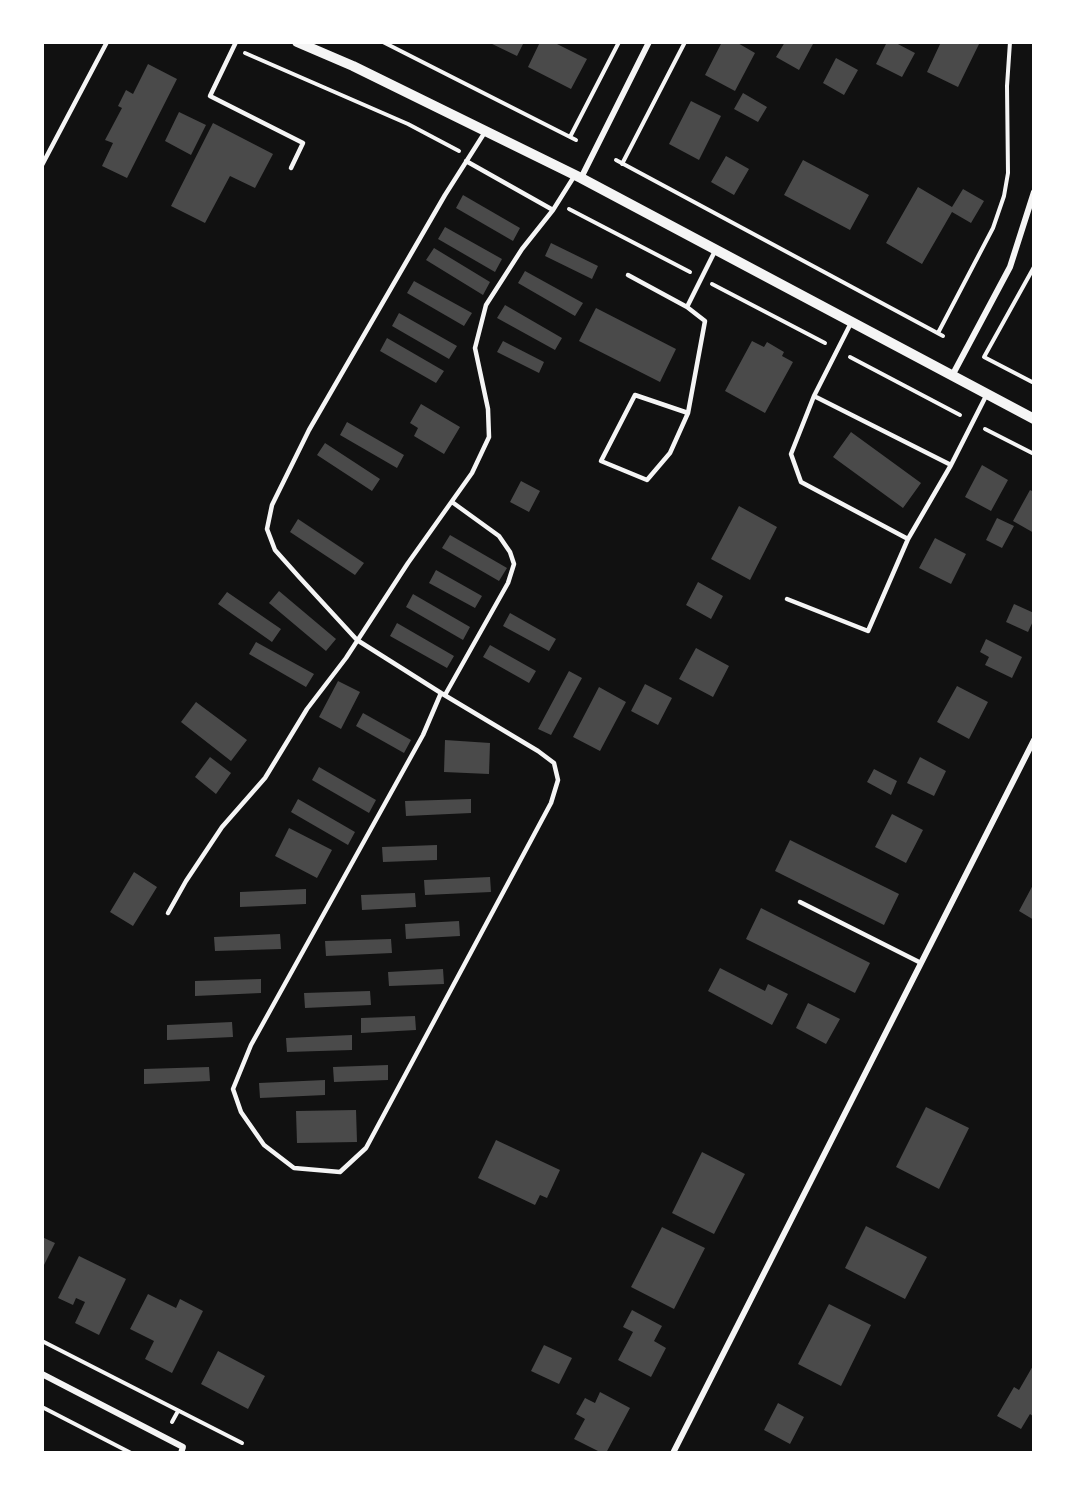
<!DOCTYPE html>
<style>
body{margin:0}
#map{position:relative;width:1076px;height:1495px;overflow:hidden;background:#111;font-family:"Open Sans",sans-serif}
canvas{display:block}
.frame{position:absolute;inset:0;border:44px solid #fff;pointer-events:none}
</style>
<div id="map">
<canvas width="1076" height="1495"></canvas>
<div class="frame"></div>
</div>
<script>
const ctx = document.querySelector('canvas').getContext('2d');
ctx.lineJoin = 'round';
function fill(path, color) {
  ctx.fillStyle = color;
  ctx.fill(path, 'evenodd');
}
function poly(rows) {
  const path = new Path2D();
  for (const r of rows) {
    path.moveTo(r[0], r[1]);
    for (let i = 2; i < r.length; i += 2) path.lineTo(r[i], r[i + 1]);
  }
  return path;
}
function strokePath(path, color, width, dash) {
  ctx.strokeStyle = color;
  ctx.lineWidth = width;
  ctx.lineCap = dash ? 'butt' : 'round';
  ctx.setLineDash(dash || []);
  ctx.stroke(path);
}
fill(poly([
 [488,42,524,42,517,56],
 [540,42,553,42,587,59,571,89,528,67],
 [722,42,736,42,755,53,735,91,705,75],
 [785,42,810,42,813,44,799,70,776,57],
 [887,42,894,42,915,53,902,77,876,64],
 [941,42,980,42,958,87,927,72],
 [836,58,858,70,844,95,823,83],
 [148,64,177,79,127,178,102,166,113,143,105,140,122,108,118,106,126,90,133,94],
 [743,93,767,107,758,122,734,109],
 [691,101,721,116,699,160,669,144],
 [179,112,206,125,191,155,165,141],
 [213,123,273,154,255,188,230,176,205,223,171,206],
 [726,156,749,169,734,195,711,182],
 [803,160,869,195,850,230,784,195],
 [918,187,952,207,963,189,984,201,971,223,952,212,922,264,886,243],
 [463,195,520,228,513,241,456,208],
 [445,227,502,259,495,272,438,239],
 [551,243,598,266,592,279,545,256],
 [434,248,490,282,483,295,426,260],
 [525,271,583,303,575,316,518,283],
 [414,281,472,313,464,326,407,293],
 [505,305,562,338,555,350,497,318],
 [596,308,676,349,660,382,579,341],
 [399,313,457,346,449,359,392,326],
 [387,338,444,371,436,383,380,351],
 [503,341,544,362,539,373,497,352],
 [752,341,764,347,767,342,784,352,782,356,793,362,765,413,725,391],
 [421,404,460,427,444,454,414,436,418,428,410,423],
 [347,422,404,455,397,468,340,435],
 [851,432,921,483,903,508,833,457],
 [325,443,380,479,372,491,317,455],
 [982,465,1008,480,991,511,965,497],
 [521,481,540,491,529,512,510,502],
 [1030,490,1034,492,1034,533,1013,521],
 [739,506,777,527,750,580,711,559],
 [997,518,1014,526,1002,548,986,540],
 [298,519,364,563,355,575,290,532],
 [450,535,507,568,499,581,442,548],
 [935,538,966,554,951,584,919,568],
 [436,570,482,596,475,608,429,583],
 [698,582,723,596,711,619,686,605],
 [279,591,336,639,326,651,269,603],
 [227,592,281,629,272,642,218,604],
 [413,594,470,627,463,640,406,607],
 [1014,604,1034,613,1034,619,1028,632,1006,622],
 [510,613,556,639,549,651,503,626],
 [397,623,454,656,447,668,390,636],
 [986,639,1022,657,1012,678,985,665,989,657,980,652],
 [256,642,314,674,306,687,249,654],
 [490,645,536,671,529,683,483,657],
 [696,648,729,666,713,697,679,679],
 [569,671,582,678,551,735,538,729],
 [338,681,360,692,341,729,319,717],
 [645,684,672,698,658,725,631,711],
 [957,686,988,702,969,739,937,722],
 [599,687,626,702,600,751,573,737],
 [196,702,247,740,231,761,181,722],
 [363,713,411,740,404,753,356,726],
 [445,740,490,743,489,774,444,772],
 [210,757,231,773,216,794,195,777],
 [920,757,946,771,934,796,907,783],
 [319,767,376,800,369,813,312,780],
 [874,769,897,781,891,795,867,782],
 [298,799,355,832,348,845,291,812],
 [471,799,471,813,406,816,405,801],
 [892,814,923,830,906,863,875,847],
 [289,828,332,850,317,878,275,856],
 [790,840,899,894,884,925,775,871],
 [437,845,437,860,383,862,382,847],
 [134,872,157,887,133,926,110,912],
 [490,877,491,892,425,895,424,880],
 [1034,883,1034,920,1019,911],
 [306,889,306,904,240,907,240,892],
 [415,893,416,907,362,910,361,895],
 [761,908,870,963,855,993,746,939],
 [459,921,460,936,406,939,405,924],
 [280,934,281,949,215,951,214,937],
 [391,939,392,953,326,956,325,941],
 [720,968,765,991,768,984,788,994,772,1025,708,991],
 [443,969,444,984,389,986,388,972],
 [261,979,261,993,195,996,195,981],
 [370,991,371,1005,305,1008,304,993],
 [808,1003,840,1019,826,1044,796,1028],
 [415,1016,416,1030,361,1033,361,1018],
 [232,1022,233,1037,167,1040,167,1025],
 [352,1035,352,1050,287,1052,286,1038],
 [388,1065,388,1080,334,1082,333,1067],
 [209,1067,210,1081,144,1084,144,1069],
 [325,1080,325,1095,260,1098,259,1083],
 [926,1107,969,1128,939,1189,896,1167],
 [356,1110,357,1142,297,1143,296,1111],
 [496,1140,560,1170,547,1198,540,1195,535,1205,478,1178],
 [702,1152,745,1174,714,1234,672,1213],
 [866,1226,927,1257,905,1299,845,1268],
 [662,1227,705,1248,674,1309,631,1287],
 [42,1237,55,1243,42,1269],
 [79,1256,126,1279,99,1335,75,1323,85,1302,76,1298,73,1305,58,1298],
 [148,1294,176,1308,180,1299,203,1311,172,1373,145,1359,154,1341,130,1329],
 [829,1304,871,1325,841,1386,798,1364],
 [632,1310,662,1326,654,1341,666,1348,651,1377,618,1360,633,1332,623,1327],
 [544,1345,572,1358,559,1384,531,1371],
 [218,1351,265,1376,248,1409,201,1384],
 [1034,1364,1034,1417,1030,1414,1021,1429,997,1416,1014,1387,1019,1390],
 [600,1392,630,1408,606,1453,602,1453,574,1439,585,1419,576,1414,585,1398,595,1403],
 [778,1403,804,1417,790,1444,764,1430]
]), '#4a4a4a');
strokePath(poly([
 [383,42,576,140],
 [245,53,408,124,459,151],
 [570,137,619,42],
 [616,160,943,336],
 [622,164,685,42],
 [569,209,690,272],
 [1034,267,984,357,1034,383],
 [712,284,825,343],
 [938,333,993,228,1004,196,1008,173,1007,86,1010,42],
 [850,357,960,415],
 [985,429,1034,454],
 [42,1341,242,1443],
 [42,1407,131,1453],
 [172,1422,178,1411]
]), '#f5f5f5', 4);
strokePath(poly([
 [236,42,210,96,303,143,291,168],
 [466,161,553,210],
 [42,165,107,42],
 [628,275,687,307],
 [851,323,814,396,951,465,987,394],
 [814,396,791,454,801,482,908,539],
 [688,413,635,395,601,461,647,480,670,453,688,413,705,321,687,307,716,249],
 [787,599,868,631,908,539,951,465],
 [441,693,538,751,554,763,558,780,551,803,366,1148,340,1172,294,1168,264,1145,241,1112,233,1089,251,1045,423,735,441,693,357,640,300,578,275,550,267,529,272,505,309,430,445,195,485,132],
 [445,695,508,583,514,564,510,552,499,536,452,502],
 [800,902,921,963],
 [168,913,186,881,222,827,265,778,307,709,346,658,408,563,472,473,489,437,488,409,475,348,486,305,522,249,553,210,575,175]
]), '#f5f5f5', 4.5);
strokePath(poly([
 [581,178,649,42],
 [953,374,1010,267,1034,192],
 [42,1374,183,1447,181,1453],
 [673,1453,1034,740]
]), '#f5f5f5', 6);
strokePath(poly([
 [297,42,353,66,581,178,1034,419]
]), '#f5f5f5', 10);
</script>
